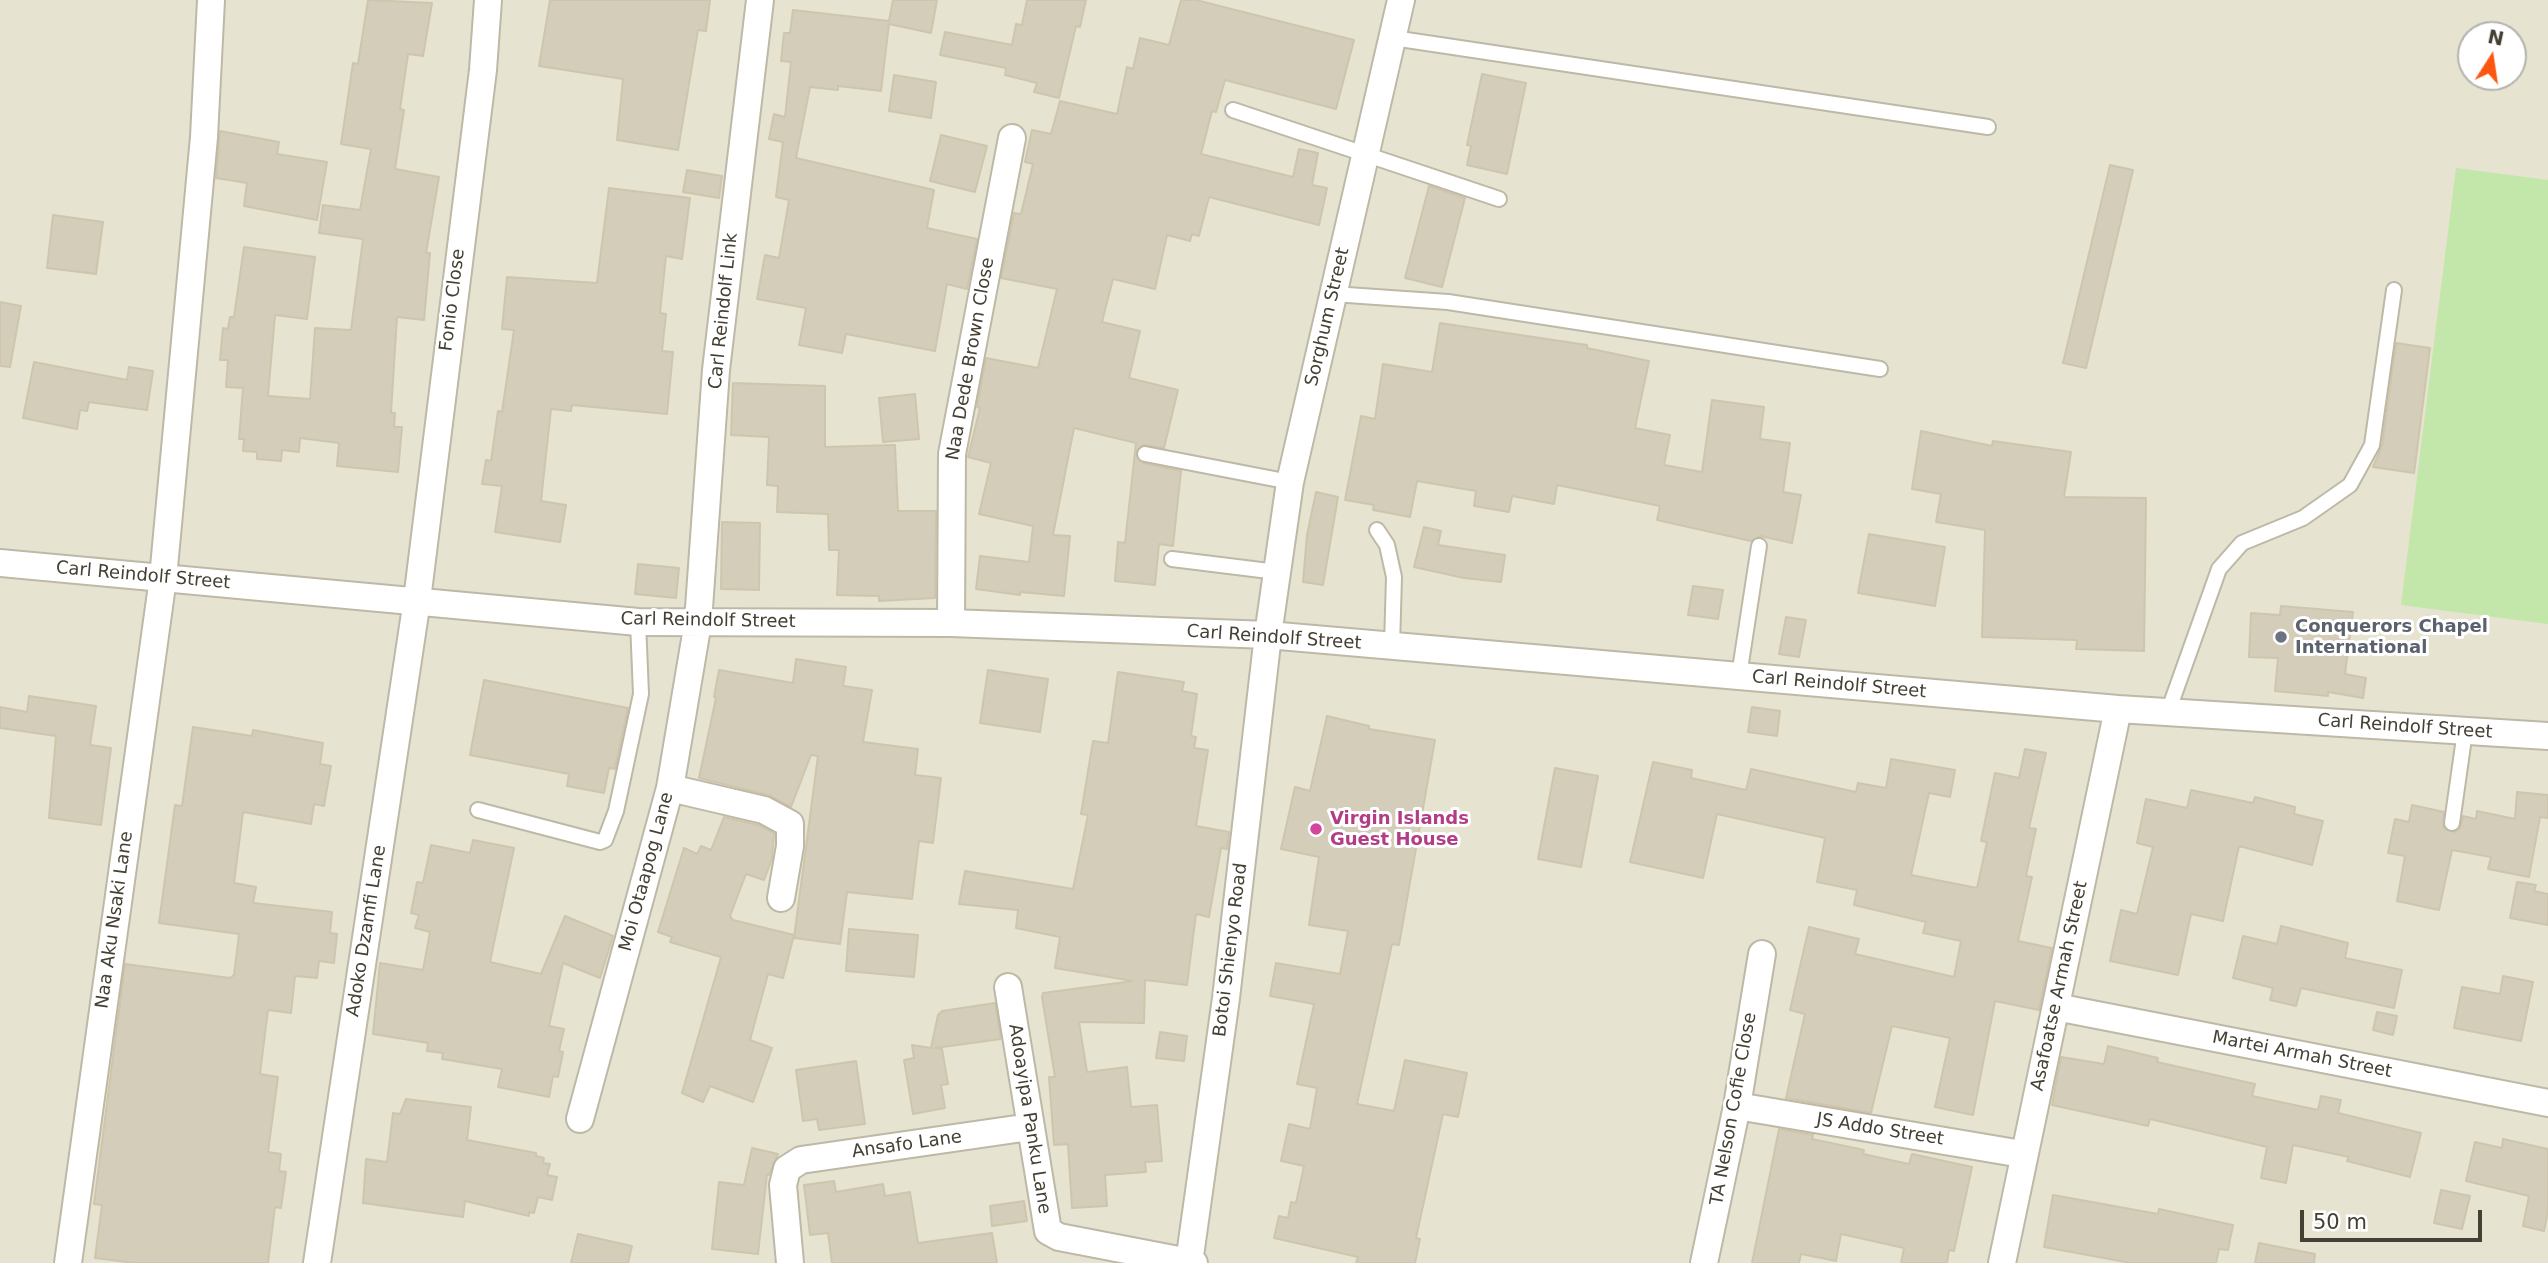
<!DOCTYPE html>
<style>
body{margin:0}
#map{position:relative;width:2548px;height:1263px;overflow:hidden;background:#f2f0e3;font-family:"DejaVu Sans",sans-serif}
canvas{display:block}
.north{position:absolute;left:2457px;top:21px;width:70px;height:70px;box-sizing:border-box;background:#fff;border:2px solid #b4b3ad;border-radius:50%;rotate:12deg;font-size:19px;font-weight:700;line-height:28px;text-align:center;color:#444033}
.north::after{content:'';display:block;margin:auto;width:24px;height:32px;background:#fc5710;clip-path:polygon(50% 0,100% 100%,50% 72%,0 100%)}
.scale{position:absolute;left:2300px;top:1210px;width:182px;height:32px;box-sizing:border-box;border:4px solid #444033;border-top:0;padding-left:9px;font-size:21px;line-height:24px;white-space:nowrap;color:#444033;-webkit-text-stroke:5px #fff;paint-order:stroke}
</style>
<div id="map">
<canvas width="2548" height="1263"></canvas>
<div class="north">N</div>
<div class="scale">50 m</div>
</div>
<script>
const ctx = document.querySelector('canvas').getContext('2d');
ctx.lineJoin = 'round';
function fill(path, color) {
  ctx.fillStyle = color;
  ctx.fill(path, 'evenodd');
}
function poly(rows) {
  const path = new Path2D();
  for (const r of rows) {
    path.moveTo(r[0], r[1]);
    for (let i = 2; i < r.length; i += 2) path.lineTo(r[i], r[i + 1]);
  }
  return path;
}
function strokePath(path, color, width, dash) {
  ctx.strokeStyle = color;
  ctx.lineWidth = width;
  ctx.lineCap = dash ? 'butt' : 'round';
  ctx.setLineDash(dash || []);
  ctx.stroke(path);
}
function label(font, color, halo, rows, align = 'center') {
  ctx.font = font + ' "DejaVu Sans",sans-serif';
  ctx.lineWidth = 6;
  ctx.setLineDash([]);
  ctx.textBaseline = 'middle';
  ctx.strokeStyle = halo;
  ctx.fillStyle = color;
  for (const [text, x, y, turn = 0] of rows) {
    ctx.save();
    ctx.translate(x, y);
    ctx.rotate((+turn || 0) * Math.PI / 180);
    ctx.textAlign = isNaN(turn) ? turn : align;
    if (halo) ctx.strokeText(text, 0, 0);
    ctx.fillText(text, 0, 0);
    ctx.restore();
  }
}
fill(poly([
 [0,0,2548,0,2548,1263,0,1263],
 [2471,35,2513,35,2513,77,2471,77]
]), '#e6e3d1');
fill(poly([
 [2456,168,2548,180,2548,624,2401,605]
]), '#c3e7ab');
const building = poly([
 [368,0,432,3,423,56,408,54,400,109,404,110,395,169,439,177,426,253,430,253,424,320,397,317,391,413,395,413,394,427,402,427,398,472,337,466,339,443,300,438,299,452,282,450,281,461,257,459,257,452,243,451,244,439,239,439,243,388,226,387,228,360,220,360,223,328,228,329,230,317,234,317,244,247,315,257,307,319,275,315,268,396,310,399,315,328,351,330,363,239,319,233,323,205,360,210,371,149,341,144,353,63,358,64,368,0],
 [550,0,710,0,706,31,698,30,678,150,617,140,623,79,539,66,550,0],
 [893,0,937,0,931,33,889,24,881,91,838,86,838,90,810,87,796,158,934,190,927,228,977,239,967,289,947,284,935,351,846,334,842,353,799,345,806,308,757,299,765,255,779,258,789,200,776,197,783,142,769,139,774,114,785,117,791,62,781,61,784,33,790,33,793,10,889,21,893,0],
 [1027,0,1086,0,1080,27,1076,26,1059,98,1034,92,1037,83,1005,75,1006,68,940,55,945,32,1012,45,1016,24,1022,25,1027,0],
 [1181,0,1196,0,1354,40,1336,109,1225,80,1216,112,1212,111,1201,154,1293,177,1299,149,1318,153,1312,185,1327,188,1319,225,1209,197,1199,236,1192,234,1190,241,1167,235,1155,289,1113,279,1102,322,1140,331,1129,378,1178,390,1164,448,1143,445,1136,453,1143,463,1181,471,1173,546,1159,544,1155,585,1115,581,1118,542,1125,543,1136,443,1074,428,1053,535,1070,536,1064,596,1020,592,1020,595,976,589,980,556,1029,562,1033,526,979,514,991,463,968,457,980,408,977,407,986,358,1038,368,1057,289,1001,278,1014,213,1021,214,1033,164,1025,162,1032,130,1051,134,1060,101,1117,114,1127,67,1133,69,1140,38,1169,45,1181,0],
 [1482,74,1526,83,1507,174,1467,165,1471,146,1467,145,1482,74],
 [894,75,936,82,931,118,889,111,894,75],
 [220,131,279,142,277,154,327,162,317,220,244,206,247,183,216,178,220,131],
 [941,135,987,146,975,192,930,181,941,135],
 [2110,165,2133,170,2086,368,2063,363,2110,165],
 [687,170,722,176,719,198,683,192,687,170],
 [1429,186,1465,198,1442,287,1405,278,1429,186],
 [609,188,690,198,682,259,666,256,660,313,666,314,662,351,673,352,667,414,572,405,571,411,551,409,541,501,566,505,560,542,495,532,502,486,482,484,486,460,491,461,498,411,502,412,514,330,502,329,507,277,597,283,609,188],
 [53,215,103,222,96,274,47,268,53,215],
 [0,302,21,306,10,367,0,366,0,302],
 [1440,323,1587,345,1587,348,1649,361,1635,428,1670,435,1664,465,1702,472,1712,400,1764,407,1760,439,1790,443,1783,492,1801,495,1792,543,1760,536,1751,541,1657,520,1660,506,1557,485,1554,504,1512,496,1509,512,1474,506,1476,491,1417,481,1410,517,1373,510,1374,505,1345,500,1361,416,1375,419,1383,364,1432,372,1440,323],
 [2396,343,2430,348,2414,473,2373,467,2382,446,2396,343],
 [34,362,127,380,129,367,153,371,147,410,89,402,87,411,80,410,77,429,23,418,34,362],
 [733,383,825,386,825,447,895,445,898,511,936,511,935,598,879,601,879,596,837,595,839,550,829,550,828,514,777,512,778,486,767,485,769,437,731,435,733,383],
 [915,394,919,439,883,442,879,398,915,394],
 [1921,431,1992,446,1993,441,2071,452,2064,497,2146,498,2144,651,2076,649,2077,640,1982,637,1985,530,1936,522,1941,494,1912,489,1921,431],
 [1316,492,1338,497,1323,585,1303,582,1307,535,1316,492],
 [722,522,760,523,759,590,721,589,722,522],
 [1424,527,1441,531,1438,545,1505,555,1501,582,1464,578,1414,567,1424,527],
 [1869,534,1945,547,1935,606,1858,593,1869,534],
 [638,564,679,568,676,598,635,594,638,564],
 [1693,586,1723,590,1718,619,1688,615,1693,586],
 [2281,606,2353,612,2345,674,2366,678,2363,698,2328,692,2328,696,2275,691,2278,658,2249,657,2251,613,2280,615,2281,606],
 [1786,617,1806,620,1799,657,1779,654,1786,617],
 [796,659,846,667,843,686,872,690,863,742,918,749,915,775,941,778,933,843,919,841,912,899,847,892,840,944,794,938,818,756,811,755,791,807,768,795,699,778,716,698,714,697,719,670,793,683,796,659],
 [988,670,1048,679,1040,732,980,723,988,670],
 [1118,672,1184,682,1182,691,1197,694,1191,736,1196,737,1194,748,1208,750,1196,826,1229,832,1227,849,1221,848,1209,917,1196,914,1187,985,1145,980,1144,1023,1079,1022,1087,1072,1127,1067,1131,1107,1157,1105,1162,1161,1145,1162,1146,1172,1105,1175,1107,1206,1072,1208,1068,1144,1054,1145,1049,1077,1055,1077,1042,997,1043,993,1133,981,1055,968,1060,937,1016,928,1018,910,959,904,965,871,1073,889,1088,815,1081,814,1093,741,1108,743,1118,672],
 [484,680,628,708,615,769,609,768,604,793,567,786,569,774,470,755,484,680],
 [29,696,96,706,90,745,111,748,101,825,49,818,56,736,0,728,0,707,27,712,29,696],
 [1752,707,1780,711,1777,736,1748,732,1752,707],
 [1327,716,1369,726,1369,729,1435,740,1399,945,1392,944,1357,1104,1394,1111,1405,1060,1467,1073,1458,1117,1443,1114,1416,1238,1420,1239,1415,1263,1356,1263,1358,1257,1274,1238,1279,1216,1288,1218,1291,1202,1296,1203,1304,1166,1281,1161,1289,1124,1310,1129,1317,1088,1297,1084,1314,1004,1270,996,1276,963,1340,974,1348,931,1309,925,1319,857,1281,849,1295,787,1310,791,1327,716],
 [193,727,252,736,253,730,323,743,320,764,331,766,324,806,314,804,311,824,243,812,234,883,256,887,253,903,332,912,330,933,337,934,334,963,319,961,317,978,295,976,291,1013,268,1010,260,1074,278,1077,268,1152,281,1154,279,1171,286,1172,281,1208,275,1207,268,1263,135,1263,95,1258,102,1205,94,1204,125,964,230,978,234,975,239,934,159,923,175,805,182,806,193,727],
 [2025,749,2046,753,2029,828,2036,829,2026,876,2032,877,2018,941,2052,948,2039,1010,1995,1001,1973,1115,1935,1107,1950,1038,1892,1026,1871,1113,1786,1098,1805,1014,1790,1010,1809,927,1859,939,1855,954,1954,977,1961,941,1923,933,1926,922,1854,905,1857,890,1817,882,1825,838,1717,814,1703,878,1630,862,1653,762,1692,770,1691,778,1746,790,1751,769,1856,792,1858,783,1886,788,1891,759,1955,770,1950,797,1929,793,1911,875,1977,888,1987,842,1981,841,1995,773,2019,778,2025,749],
 [1555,768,1598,776,1581,867,1538,859,1555,768],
 [2191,790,2253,803,2255,797,2295,807,2294,814,2323,821,2312,865,2239,846,2223,921,2191,914,2178,975,2110,961,2121,910,2137,914,2153,847,2137,843,2146,799,2187,808,2191,790],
 [2517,792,2548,795,2548,818,2540,817,2529,877,2488,869,2491,857,2452,850,2439,910,2397,901,2405,856,2388,853,2395,819,2409,822,2412,805,2444,812,2443,827,2455,832,2460,828,2463,816,2476,819,2477,811,2515,819,2517,792],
 [724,817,758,825,774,833,772,859,764,880,746,874,730,916,733,920,794,935,783,978,768,974,750,1040,772,1048,753,1102,710,1086,703,1102,682,1093,721,957,670,942,672,937,658,932,684,848,697,854,701,846,711,850,724,817],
 [473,840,514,848,490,962,541,974,565,916,613,936,600,978,563,963,549,1026,564,1029,559,1051,563,1052,558,1077,553,1076,549,1097,498,1087,502,1069,442,1059,443,1053,427,1051,428,1043,373,1034,380,963,423,970,430,932,415,928,419,915,411,913,417,882,423,883,431,845,470,853,473,840],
 [2517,882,2536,885,2534,891,2548,894,2548,925,2510,918,2517,882],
 [2281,926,2348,943,2345,958,2402,970,2394,1008,2301,988,2296,1006,2270,1000,2273,988,2233,978,2243,936,2277,944,2281,926],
 [849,929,918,935,914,977,846,971,849,929],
 [2503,976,2533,982,2521,1041,2454,1028,2462,987,2500,994,2503,976],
 [995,1003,1001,1039,935,1048,942,1049,948,1084,941,1085,945,1108,913,1114,904,1060,914,1058,912,1045,931,1048,938,1015,942,1011,995,1003],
 [2377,1012,2397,1016,2393,1035,2373,1030,2377,1012],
 [1160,1032,1187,1036,1184,1061,1156,1058,1160,1032],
 [2108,1046,2158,1058,2157,1062,2255,1084,2252,1096,2318,1110,2321,1096,2341,1100,2338,1113,2421,1133,2410,1177,2347,1161,2349,1157,2293,1145,2286,1183,2261,1178,2267,1147,2150,1119,2148,1126,2052,1105,2061,1057,2104,1064,2108,1046],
 [856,1061,865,1124,819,1130,817,1119,803,1121,796,1070,856,1061],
 [406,1099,471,1107,467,1140,536,1153,536,1156,544,1158,543,1163,550,1164,547,1175,557,1177,552,1200,538,1197,534,1213,529,1212,529,1216,465,1201,463,1217,363,1203,366,1159,387,1162,393,1113,400,1114,406,1099],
 [1779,1129,1813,1135,1812,1139,1864,1150,1863,1154,1909,1164,1912,1154,1972,1167,1954,1251,1949,1250,1947,1263,1901,1263,1904,1248,1841,1234,1836,1261,1801,1254,1799,1263,1752,1263,1779,1129],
 [2503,1139,2548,1149,2548,1211,2544,1231,2523,1226,2529,1196,2466,1181,2475,1142,2502,1148,2503,1139],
 [752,1148,778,1154,769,1175,767,1174,758,1254,712,1249,719,1182,744,1185,752,1148],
 [834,1181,836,1192,883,1184,885,1196,910,1192,918,1243,992,1233,997,1263,832,1263,828,1233,810,1235,804,1185,834,1181],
 [2441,1190,2470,1196,2462,1229,2434,1223,2441,1190],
 [2053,1195,2158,1214,2159,1209,2233,1225,2228,1250,2219,1249,2216,1263,2131,1263,2044,1247,2053,1195],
 [1024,1201,1027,1221,992,1226,990,1206,1024,1201],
 [578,1234,632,1246,628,1263,571,1263,578,1234],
 [2259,1243,2315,1254,2314,1263,2255,1263,2259,1243]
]);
fill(building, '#d4cdb9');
strokePath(building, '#cec6ac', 2);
const service = poly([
 [1393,38,1988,127],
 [1233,110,1499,199],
 [1333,294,1448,302,1880,369],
 [1145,454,1290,482],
 [1377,530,1387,545,1394,577,1392,646],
 [1172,559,1277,572],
 [1739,676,1759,546],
 [2168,712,2219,569,2242,543,2303,518,2350,485,2372,445,2394,290],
 [478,810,600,842,605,840,616,811,641,694,638,622],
 [2452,823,2465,731]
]);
const minor = poly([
 [0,563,638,622,951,623,1268,635,2118,709,2548,736],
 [951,623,952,454,1012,138],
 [670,788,764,810,790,824,790,846,781,898],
 [1008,987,1048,1231,1059,1237,1194,1263],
 [2056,1007,2548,1103],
 [1737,1106,2022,1154],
 [580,1119,670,788,698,622,716,370,760,0],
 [68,1263,163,578,204,137,211,0],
 [317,1263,417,600,483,70,488,0],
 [790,1263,783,1185,787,1169,801,1160,1030,1127],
 [1189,1263,1226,998,1268,635,1290,482,1401,0],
 [1704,1263,1737,1106,1762,954],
 [2002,1263,2118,709]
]);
strokePath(service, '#bdb9a6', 18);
strokePath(minor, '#bdb9a6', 30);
strokePath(service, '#fff', 14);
strokePath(minor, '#fff', 26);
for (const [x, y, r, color] of [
 [2281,637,7,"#6b7280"],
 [1316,829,7,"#d1479c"]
]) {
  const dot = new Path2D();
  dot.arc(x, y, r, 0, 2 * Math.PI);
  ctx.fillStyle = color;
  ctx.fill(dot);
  strokePath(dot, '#fff', 2.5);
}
label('18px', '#444033', '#fff', [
 ["Fonio Close",453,300,-83],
 ["Carl Reindolf Link",724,311,-84],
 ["Sorghum Street",1328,317,-77],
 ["Naa Dede Brown Close",971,359,-80],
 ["Carl Reindolf Street",143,576,5],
 ["Carl Reindolf Street",708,621,1],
 ["Carl Reindolf Street",1274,638,4],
 ["Carl Reindolf Street",1839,685,5],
 ["Carl Reindolf Street",2405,727,4],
 ["Moi Otaapog Lane",647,872,-75],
 ["Naa Aku Nsaki Lane",115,920,-82],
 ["Adoko Dzamfi Lane",367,931,-81],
 ["Botoi Shienyo Road",1231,950,-83],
 ["Asafoatse Armah Street",2060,986,-78],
 ["Martei Armah Street",2302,1055,11],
 ["TA Nelson Cofie Close",1734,1109,-80],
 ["Adoayipa Panku Lane",1029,1119,81],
 ["JS Addo Street",1880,1130,9],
 ["Ansafo Lane",907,1145,-8]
]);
label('bold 18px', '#5b616d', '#fff', [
 ["Conquerors Chapel",2295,627],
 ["International",2295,648]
], 'left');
label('bold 18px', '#b23c85', '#fff', [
 ["Virgin Islands",1330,819],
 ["Guest House",1330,840]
], 'left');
</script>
